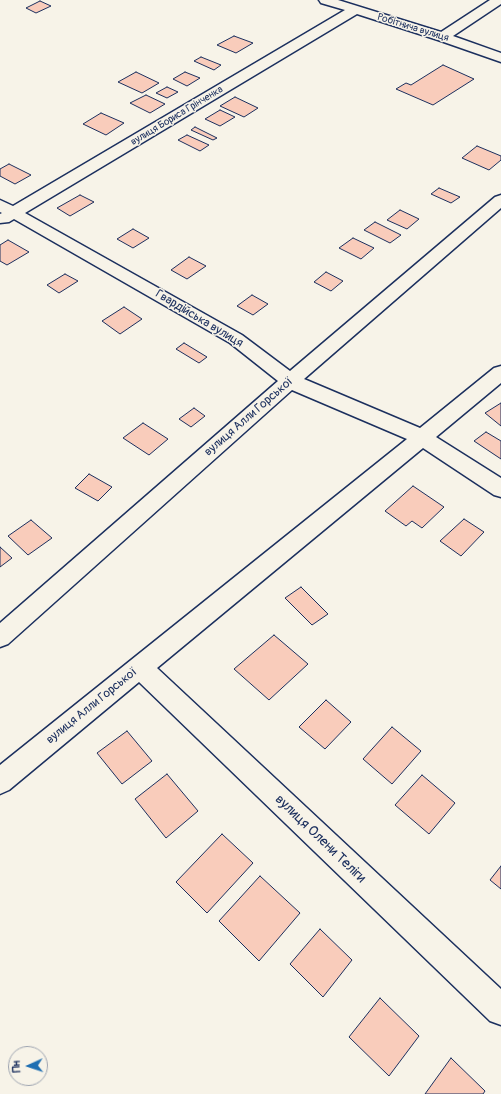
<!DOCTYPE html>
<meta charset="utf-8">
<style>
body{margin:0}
#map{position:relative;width:501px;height:1094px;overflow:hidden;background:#f7f3e8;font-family:Pangolin,sans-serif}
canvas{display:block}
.north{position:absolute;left:8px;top:1046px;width:40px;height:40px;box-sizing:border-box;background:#f7f3e8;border:1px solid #9fa5b1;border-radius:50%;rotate:267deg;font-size:11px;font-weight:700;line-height:16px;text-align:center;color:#1b2f5e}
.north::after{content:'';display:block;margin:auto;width:14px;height:18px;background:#1f6fb2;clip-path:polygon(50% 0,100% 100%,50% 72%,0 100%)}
</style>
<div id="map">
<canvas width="501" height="1094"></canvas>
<div class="north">Пн</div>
</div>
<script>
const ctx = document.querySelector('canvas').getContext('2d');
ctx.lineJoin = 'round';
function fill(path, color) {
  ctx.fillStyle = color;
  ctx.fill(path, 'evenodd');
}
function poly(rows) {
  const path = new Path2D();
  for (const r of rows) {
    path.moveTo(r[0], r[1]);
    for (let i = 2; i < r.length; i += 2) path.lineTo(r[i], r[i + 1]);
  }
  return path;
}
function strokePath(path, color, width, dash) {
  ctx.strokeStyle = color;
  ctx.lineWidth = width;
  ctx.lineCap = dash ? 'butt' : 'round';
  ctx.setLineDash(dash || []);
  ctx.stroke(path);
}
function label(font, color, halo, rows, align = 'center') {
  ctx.font = font + ' Pangolin,sans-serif';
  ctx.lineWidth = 3;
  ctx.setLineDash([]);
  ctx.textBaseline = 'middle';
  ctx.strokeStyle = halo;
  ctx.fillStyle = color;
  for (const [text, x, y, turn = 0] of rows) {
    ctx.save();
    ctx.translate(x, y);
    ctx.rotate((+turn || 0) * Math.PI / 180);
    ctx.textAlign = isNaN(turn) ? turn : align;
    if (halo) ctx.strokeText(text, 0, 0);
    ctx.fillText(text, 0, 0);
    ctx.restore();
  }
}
const building = poly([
 [40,1,51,6,36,13,26,8,40,1],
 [234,36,253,43,236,53,217,45,234,36],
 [201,57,221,65,214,70,194,61,201,57],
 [443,65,474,79,433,105,396,89,406,83,411,85,443,65],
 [136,72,159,83,142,93,118,82,136,72],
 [185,72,200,78,187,86,173,79,185,72],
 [167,87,178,92,167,98,156,93,167,87],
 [146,95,165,104,150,113,130,103,146,95],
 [235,97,258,108,244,117,220,106,235,97],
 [220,110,235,117,220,126,205,119,220,110],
 [101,113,124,123,106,135,83,124,101,113],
 [195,127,217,138,213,140,191,130,195,127],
 [187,135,209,145,200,151,178,140,187,135],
 [477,146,501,156,501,160,489,170,462,158,477,146],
 [9,164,31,175,15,184,0,176,0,169,9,164],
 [439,188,460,197,451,203,431,194,439,188],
 [80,195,94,202,70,216,57,208,80,195],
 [400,210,419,219,407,229,387,220,400,210],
 [375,222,401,235,390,243,364,230,375,222],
 [133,229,149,238,133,248,117,239,133,229],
 [353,238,374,248,361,259,339,248,353,238],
 [8,240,29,252,7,265,0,261,0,245,8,240],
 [189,257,206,266,187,279,171,270,189,257],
 [326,272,343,281,331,291,314,282,326,272],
 [65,274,78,281,59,293,47,285,65,274],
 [252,295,268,304,253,315,237,306,252,295],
 [124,307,142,319,120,334,102,321,124,307],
 [184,343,207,357,199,363,176,349,184,343],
 [501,403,501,426,485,413,501,403],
 [194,408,205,416,191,427,179,419,194,408],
 [143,423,168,439,149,455,123,438,143,423],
 [486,432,501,441,501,459,474,441,486,432],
 [89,474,112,487,98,501,75,488,89,474],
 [413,486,444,507,422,528,412,521,406,526,385,511,413,486],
 [464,519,484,532,461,556,440,541,464,519],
 [31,520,52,538,28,555,8,536,31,520],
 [0,547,12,558,0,567,0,547],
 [301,587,328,614,312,625,285,598,301,587],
 [274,635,308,664,269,700,234,669,274,635],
 [326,700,351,722,325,749,299,727,326,700],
 [392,727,421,751,392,784,363,759,392,727],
 [127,731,152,761,122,784,97,753,127,731],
 [167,774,198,811,166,838,135,799,167,774],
 [422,775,455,803,429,834,395,805,422,775],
 [222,834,253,863,207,913,176,882,222,834],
 [501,866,501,889,490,880,501,866],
 [260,876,300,913,259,961,219,921,260,876],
 [320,929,352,960,323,997,290,964,320,929],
 [380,998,419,1036,389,1076,349,1037,380,998],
 [451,1058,485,1091,483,1094,425,1094,451,1058]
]);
fill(building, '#f9ccbb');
strokePath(building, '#1b2f5e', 1);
const minor = poly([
 [319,0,338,0,441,32,490,0,501,0,501,4,453,36,501,53,501,62,438,40,357,14,25,213,242,335,290,371,495,197,501,195,501,208,304,379,420,428,494,368,501,366,501,383,436,437,501,478,501,497,494,495,423,448,157,668,501,989,501,1025,490,1021,139,682,9,790,0,794,0,765,407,439,292,390,8,644,0,647,0,623,278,381,230,343,14,219,9,222,0,223,0,214,2,213,0,212,0,200,13,206,345,10,321,3,319,0]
]);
strokePath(minor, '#1b2f5e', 3);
fill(minor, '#f7f3e8');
label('10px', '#1b2f5e', '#f7f3e8', [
 ["Робітнича вулиця",413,28,17],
 ["вулиця Бориса Грінченка",177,116,-31]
]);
label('12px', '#1b2f5e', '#f7f3e8', [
 ["Гвардійська вулиця",199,319,31],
 ["вулиця Алли Горської",249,417,-41],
 ["вулиця Алли Горської",92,706,-39]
]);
label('14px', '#1b2f5e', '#f7f3e8', [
 ["вулиця Олени Теліги",320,839,44]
]);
</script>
